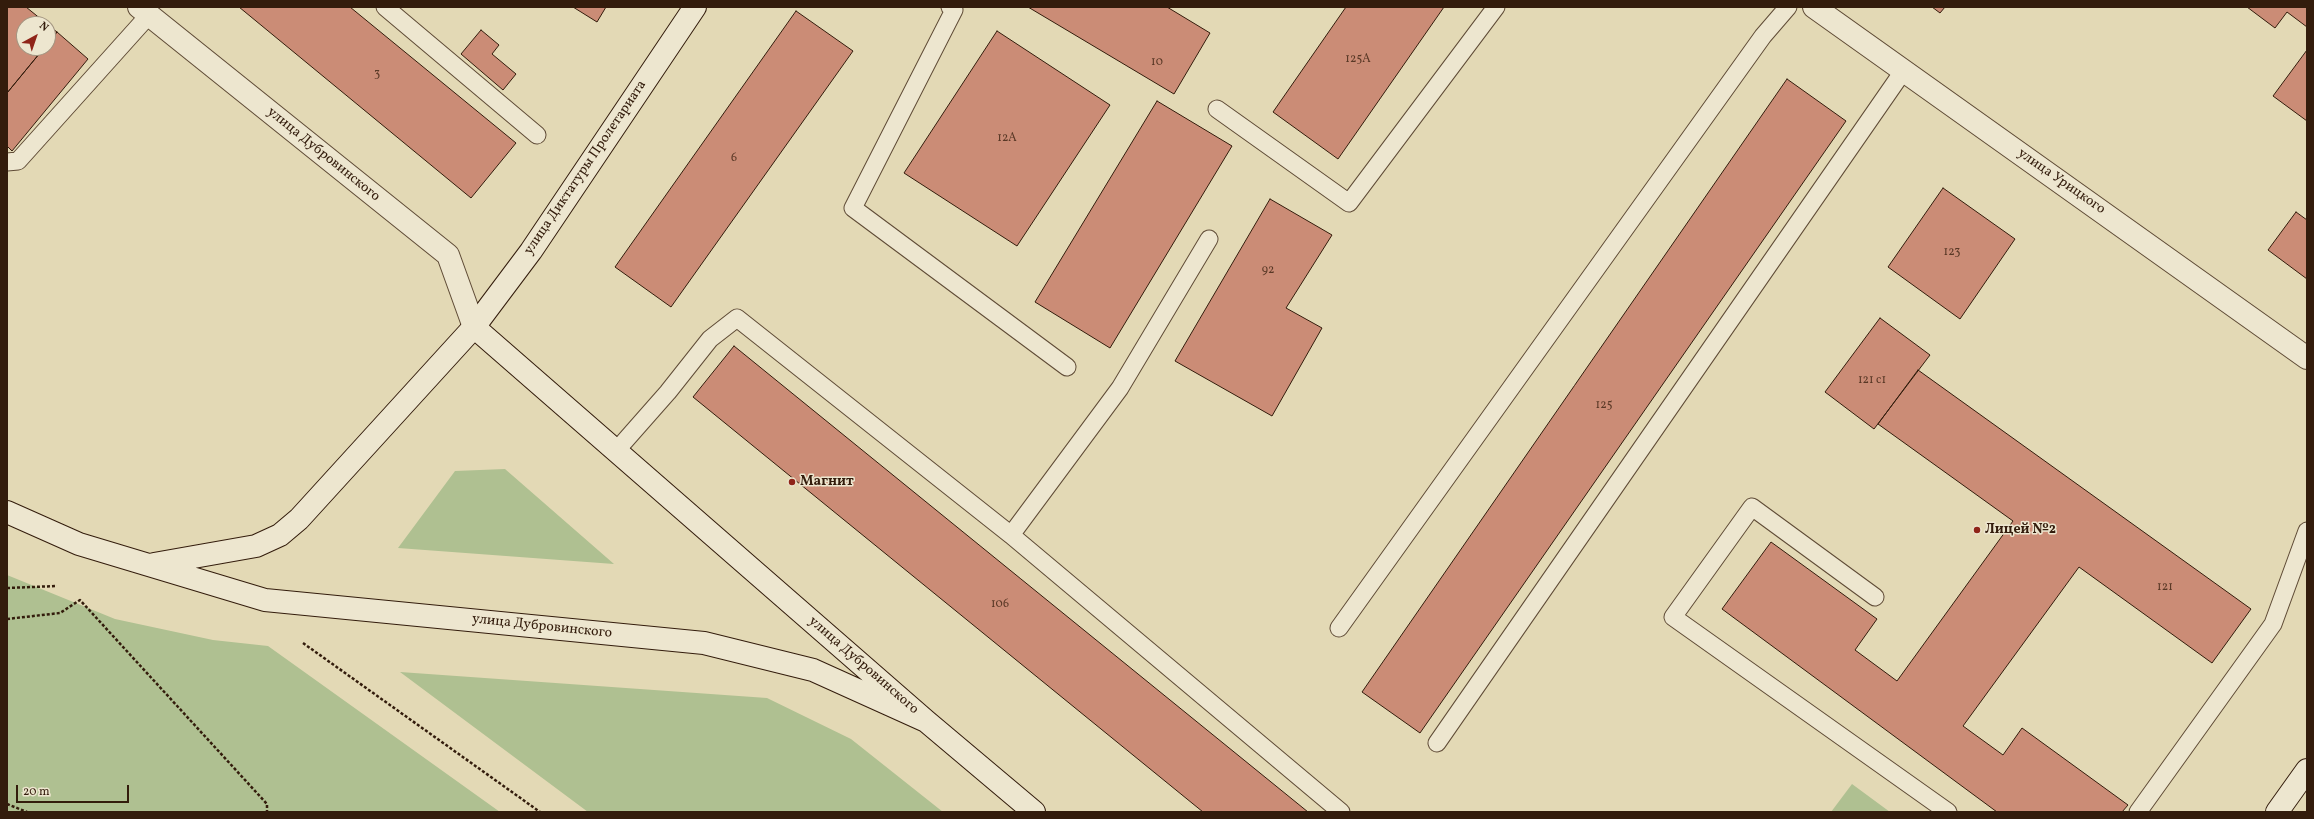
<!DOCTYPE html>
<meta charset="utf-8">
<style>
body{margin:0}
#map{position:relative;width:2314px;height:819px;overflow:hidden;background:#e3d9b5;font-family:Vollkorn,serif}
canvas{display:block}
.frame{position:absolute;inset:0;border:8px solid #331c0c;pointer-events:none}
.north{position:absolute;left:16px;top:16px;width:40px;height:40px;box-sizing:border-box;background:#ede6cf;border:1px solid #a39581;border-radius:50%;rotate:40deg;font-size:11px;font-weight:700;line-height:16px;text-align:center;color:#331c0c}
.north::after{content:'';display:block;margin:auto;width:14px;height:18px;background:#8f2418;clip-path:polygon(50% 0,100% 100%,50% 72%,0 100%)}
.scale{position:absolute;left:16px;top:785px;width:113px;height:18px;box-sizing:border-box;border:2px solid #331c0c;border-top:0;padding-left:5px;font-size:12px;line-height:14px;white-space:nowrap;color:#331c0c;-webkit-text-stroke:3px #ede6cf;paint-order:stroke}
</style>
<div id="map">
<canvas width="2314" height="819"></canvas>
<div class="frame"></div>
<div class="north">N</div>
<div class="scale">20 m</div>
</div>
<script>
const ctx = document.querySelector('canvas').getContext('2d');
ctx.lineJoin = 'round';
function fill(path, color) {
  ctx.fillStyle = color;
  ctx.fill(path, 'evenodd');
}
function poly(rows) {
  const path = new Path2D();
  for (const r of rows) {
    path.moveTo(r[0], r[1]);
    for (let i = 2; i < r.length; i += 2) path.lineTo(r[i], r[i + 1]);
  }
  return path;
}
function strokePath(path, color, width, dash) {
  ctx.strokeStyle = color;
  ctx.lineWidth = width;
  ctx.lineCap = dash ? 'butt' : 'round';
  ctx.setLineDash(dash || []);
  ctx.stroke(path);
}
function label(font, color, halo, rows, align = 'center') {
  ctx.font = font + ' Vollkorn,serif';
  ctx.lineWidth = 3;
  ctx.setLineDash([]);
  ctx.textBaseline = 'middle';
  ctx.strokeStyle = halo;
  ctx.fillStyle = color;
  for (const [text, x, y, turn = 0] of rows) {
    ctx.save();
    ctx.translate(x, y);
    ctx.rotate((+turn || 0) * Math.PI / 180);
    ctx.textAlign = isNaN(turn) ? turn : align;
    if (halo) ctx.strokeText(text, 0, 0);
    ctx.fillText(text, 0, 0);
    ctx.restore();
  }
}
fill(poly([
 [505,469,614,564,398,548,455,471],
 [7,575,115,619,213,640,268,646,500,812,7,812],
 [400,672,767,698,851,739,943,812,588,812],
 [1852,784,1890,812,1831,812]
]), '#afc091');
const building = poly([
 [7,7,26,7,47,24,24,24,24,48,44,48,7,93,7,7],
 [239,7,350,7,516,143,471,198,239,7],
 [573,7,606,7,597,22,573,7],
 [1028,7,1167,7,1210,33,1174,94,1028,7],
 [1346,7,1444,7,1338,159,1273,112,1346,7],
 [1932,7,1945,7,1940,13,1932,7],
 [2247,7,2307,7,2307,27,2287,12,2275,28,2247,7],
 [796,11,853,51,671,307,615,267,796,11],
 [48,25,57,32,48,43,48,25],
 [481,30,499,45,492,54,516,74,503,90,461,54,481,30],
 [997,31,1110,105,1017,246,904,173,997,31],
 [57,32,88,59,12,151,7,146,7,93,44,48,48,48,48,43,57,32],
 [2307,50,2307,121,2273,96,2307,50],
 [1787,79,1846,121,1420,733,1362,692,1787,79],
 [1157,101,1232,146,1110,348,1035,302,1157,101],
 [1943,188,2015,239,1960,319,1888,267,1943,188],
 [1270,199,1332,235,1286,308,1322,328,1272,416,1175,361,1270,199],
 [2296,212,2307,220,2307,279,2268,250,2296,212],
 [1880,318,1930,355,1874,429,1825,392,1880,318],
 [734,346,1308,812,1203,812,693,397,734,346],
 [1918,370,2251,609,2212,663,2079,567,1963,726,2003,755,2022,728,2128,805,2122,812,1997,812,1722,609,1771,542,1877,619,1855,650,1897,681,2013,521,1878,424,1918,370]
]);
fill(building, '#cb8c76');
strokePath(building, '#331c0c', 1);
const lane = poly([
 [385,7,537,135],
 [950,7,954,10,853,208,1067,367],
 [1217,109,1349,203,1496,7],
 [7,162,18,161,149,15],
 [616,451,668,392,710,339,737,318,1011,535,1341,812],
 [1011,535,1120,388,1209,239],
 [1875,597,1752,507,1673,617,1948,812],
 [1339,628,1763,36,1788,7],
 [1437,743,1904,70],
 [2138,812,2273,624,2307,531]
]);
const street = poly([
 [139,7,448,255,474,327],
 [1814,7,2307,358]
]);
const secondary = poly([
 [474,327,926,721,1034,812],
 [7,512,79,544,265,600,704,643,813,670,926,721],
 [154,564,256,546,280,535,299,519,474,327,531,251,695,7],
 [2277,812,2307,770]
]);
strokePath(lane, '#5f4b36', 19);
strokePath(street, '#5f4b36', 24);
strokePath(secondary, '#331c0c', 24);
strokePath(poly([
 [7,588,57,586],
 [7,619,60,613,80,600,267,804,267,812],
 [303,643,540,812],
 [7,804,27,812]
]), '#331c0c', 2.5, [3, 2]);
strokePath(lane, '#ede6cf', 17);
strokePath(street, '#ede6cf', 22);
strokePath(secondary, '#ede6cf', 22);
for (const [x, y, r, color] of [
 [792,482,4,"#8f2418"],
 [1977,530,4,"#8f2418"]
]) {
  const dot = new Path2D();
  dot.arc(x, y, r, 0, 2 * Math.PI);
  ctx.fillStyle = color;
  ctx.fill(dot);
  strokePath(dot, '#ede6cf', 1.5);
}
label('12px', '#593826', null, [
 ["125А",1358,60],
 ["10",1157,63],
 ["3",377,75],
 ["12А",1007,139],
 ["6",734,159],
 ["123",1952,253],
 ["92",1268,271],
 ["121 с1",1872,381],
 ["125",1604,406],
 ["121",2165,588],
 ["106",1000,605]
]);
label('14px', '#331c0c', '#ede6cf', [
 ["улица Дубровинского",323,155,39],
 ["улица Диктатуры Пролетариата",586,168,-56],
 ["улица Урицкого",2061,182,35],
 ["улица Дубровинского",542,627,6],
 ["улица Дубровинского",863,666,41]
]);
label('bold 14px', '#331c0c', '#ede6cf', [
 ["Магнит",800,482],
 ["Лицей №2",1985,530]
], 'left');
</script>
